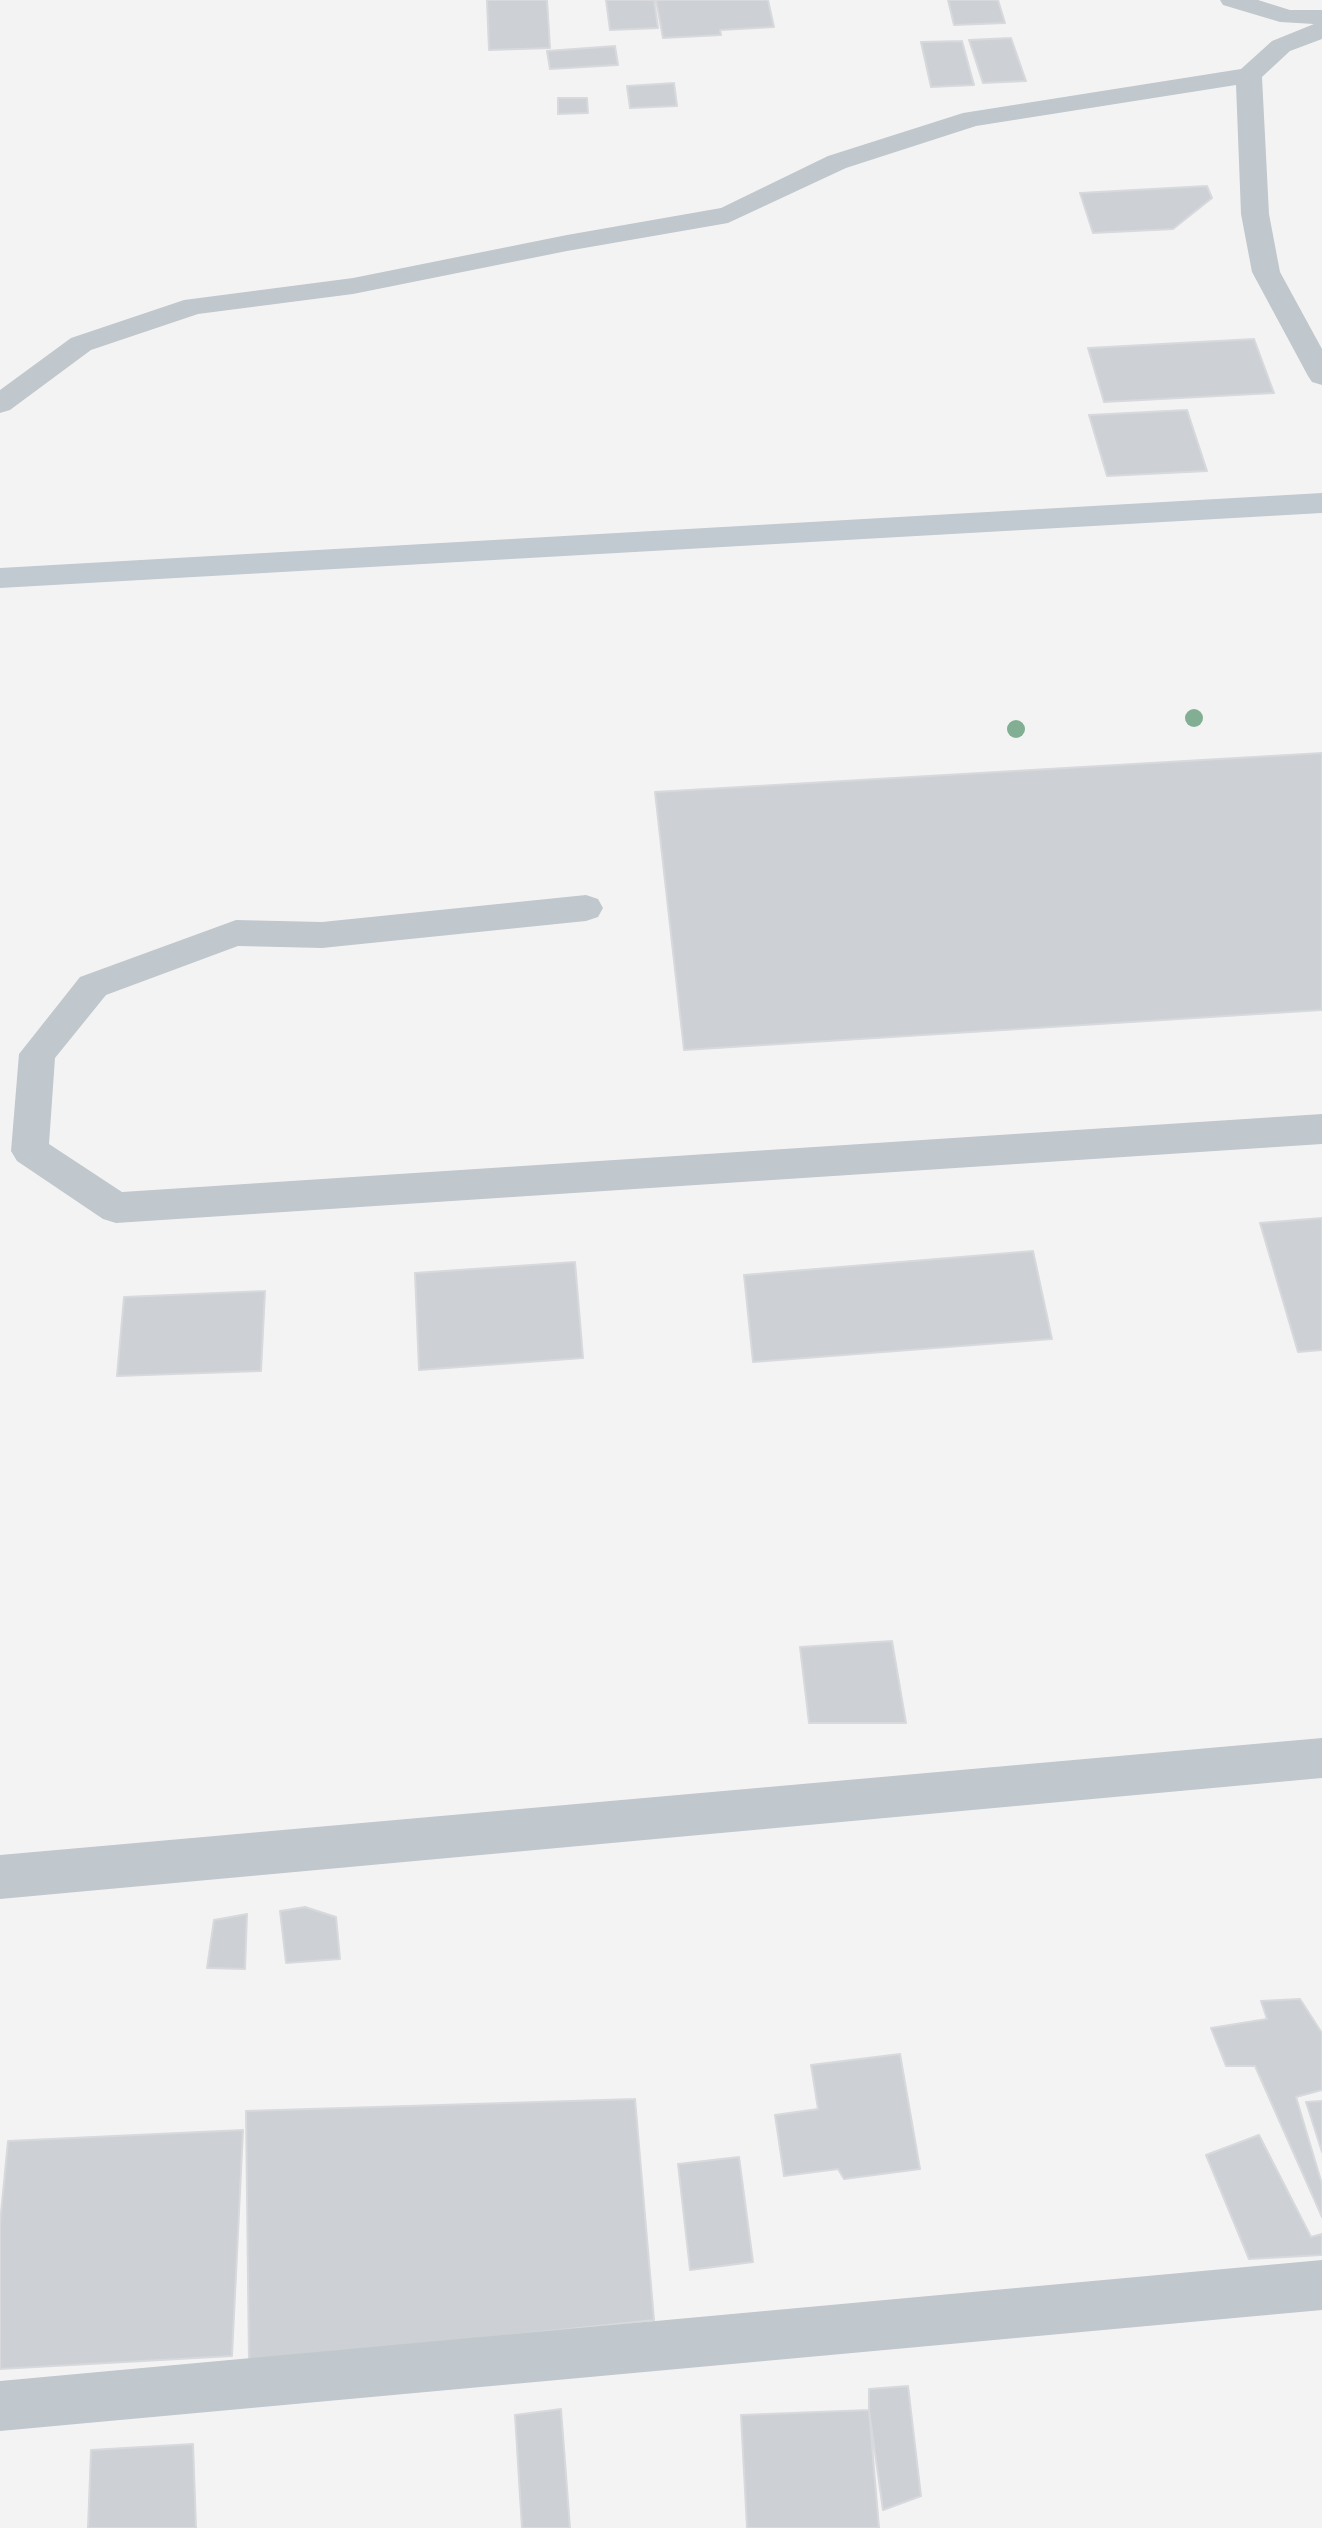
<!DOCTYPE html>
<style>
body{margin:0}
canvas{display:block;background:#f4f3f3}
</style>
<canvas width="1322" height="2528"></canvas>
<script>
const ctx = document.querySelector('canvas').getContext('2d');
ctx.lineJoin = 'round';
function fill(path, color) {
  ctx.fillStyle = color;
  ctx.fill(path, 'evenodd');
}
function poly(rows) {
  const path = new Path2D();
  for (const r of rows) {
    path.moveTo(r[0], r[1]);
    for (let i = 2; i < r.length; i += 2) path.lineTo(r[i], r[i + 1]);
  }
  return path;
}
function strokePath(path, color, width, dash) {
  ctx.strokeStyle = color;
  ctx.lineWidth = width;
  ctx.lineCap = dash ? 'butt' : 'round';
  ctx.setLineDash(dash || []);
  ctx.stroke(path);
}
const building = poly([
 [487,0,547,0,550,48,489,50,487,0],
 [606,0,654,0,658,28,610,30,606,0],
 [656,0,768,0,774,27,720,30,721,35,663,38,656,0],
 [948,0,998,0,1005,23,954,25,948,0],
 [1011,38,1026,81,983,83,969,40,1011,38],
 [962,41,974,85,931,87,921,42,962,41],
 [615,46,618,65,550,69,547,51,615,46],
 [674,83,677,106,630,108,627,86,674,83],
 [558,98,587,98,588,113,558,114,558,98],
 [1207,186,1212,198,1173,229,1093,233,1080,193,1207,186],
 [1254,339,1274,393,1104,402,1088,348,1254,339],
 [1187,410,1207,471,1107,476,1089,415,1187,410],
 [1322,753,1322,1010,684,1050,655,792,1322,753],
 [1322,1218,1322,1350,1298,1352,1260,1223,1322,1218],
 [1033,1251,1052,1339,753,1362,744,1275,1033,1251],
 [575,1262,583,1358,419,1370,415,1273,575,1262],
 [265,1291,261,1371,117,1376,124,1297,265,1291],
 [892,1641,906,1723,809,1723,800,1647,892,1641],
 [305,1907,336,1917,340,1959,286,1963,280,1911,305,1907],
 [247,1914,245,1969,207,1968,214,1920,247,1914],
 [1300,1999,1322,2033,1322,2090,1296,2097,1322,2184,1322,2217,1255,2066,1226,2066,1211,2028,1267,2019,1261,2001,1300,1999],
 [900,2054,920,2169,844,2179,838,2169,784,2176,775,2115,818,2109,811,2065,900,2054],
 [635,2099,654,2320,249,2363,246,2111,635,2099],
 [1322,2101,1322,2152,1306,2102,1322,2101],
 [243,2130,232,2356,0,2369,0,2223,8,2141,243,2130],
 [1259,2135,1311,2237,1322,2234,1322,2255,1249,2259,1206,2155,1259,2135],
 [739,2157,753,2262,690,2270,678,2164,739,2157],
 [908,2386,921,2496,883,2510,869,2410,869,2389,908,2386],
 [561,2409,570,2528,522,2528,515,2415,561,2409],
 [869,2410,879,2528,747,2528,741,2415,869,2410],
 [193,2444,196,2528,88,2528,91,2450,193,2444]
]);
fill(building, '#cdd0d4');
strokePath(building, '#d7d9dd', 2);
fill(poly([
 [1220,0,1258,0,1290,10,1322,10,1322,39,1290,51,1262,77,1269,214,1280,272,1322,349,1322,385,1312,382,1308,376,1252,272,1241,214,1236,85,976,126,846,168,728,223,567,251,353,294,198,314,91,350,10,410,0,413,0,390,71,338,184,300,353,278,567,235,721,208,828,156,963,113,1241,69,1272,41,1314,24,1280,22,1223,5,1220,0],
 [586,895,598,899,603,908,598,917,586,921,322,948,238,946,106,995,55,1058,49,1144,122,1192,1322,1114,1322,1144,116,1223,103,1219,17,1161,11,1151,19,1054,80,977,236,920,322,922,586,895],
 [1322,1738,1322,1778,0,1899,0,1855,1322,1738],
 [1322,2260,1322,2310,0,2431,0,2381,1322,2260]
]), '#c0c8cd');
fill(poly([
 [1322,493,1322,513,0,588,0,568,1322,493]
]), '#c1cad1');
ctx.fillStyle = '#82af93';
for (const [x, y] of [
 [1194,718],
 [1016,729]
]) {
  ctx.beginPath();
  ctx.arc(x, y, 9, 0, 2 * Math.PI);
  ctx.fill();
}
</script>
